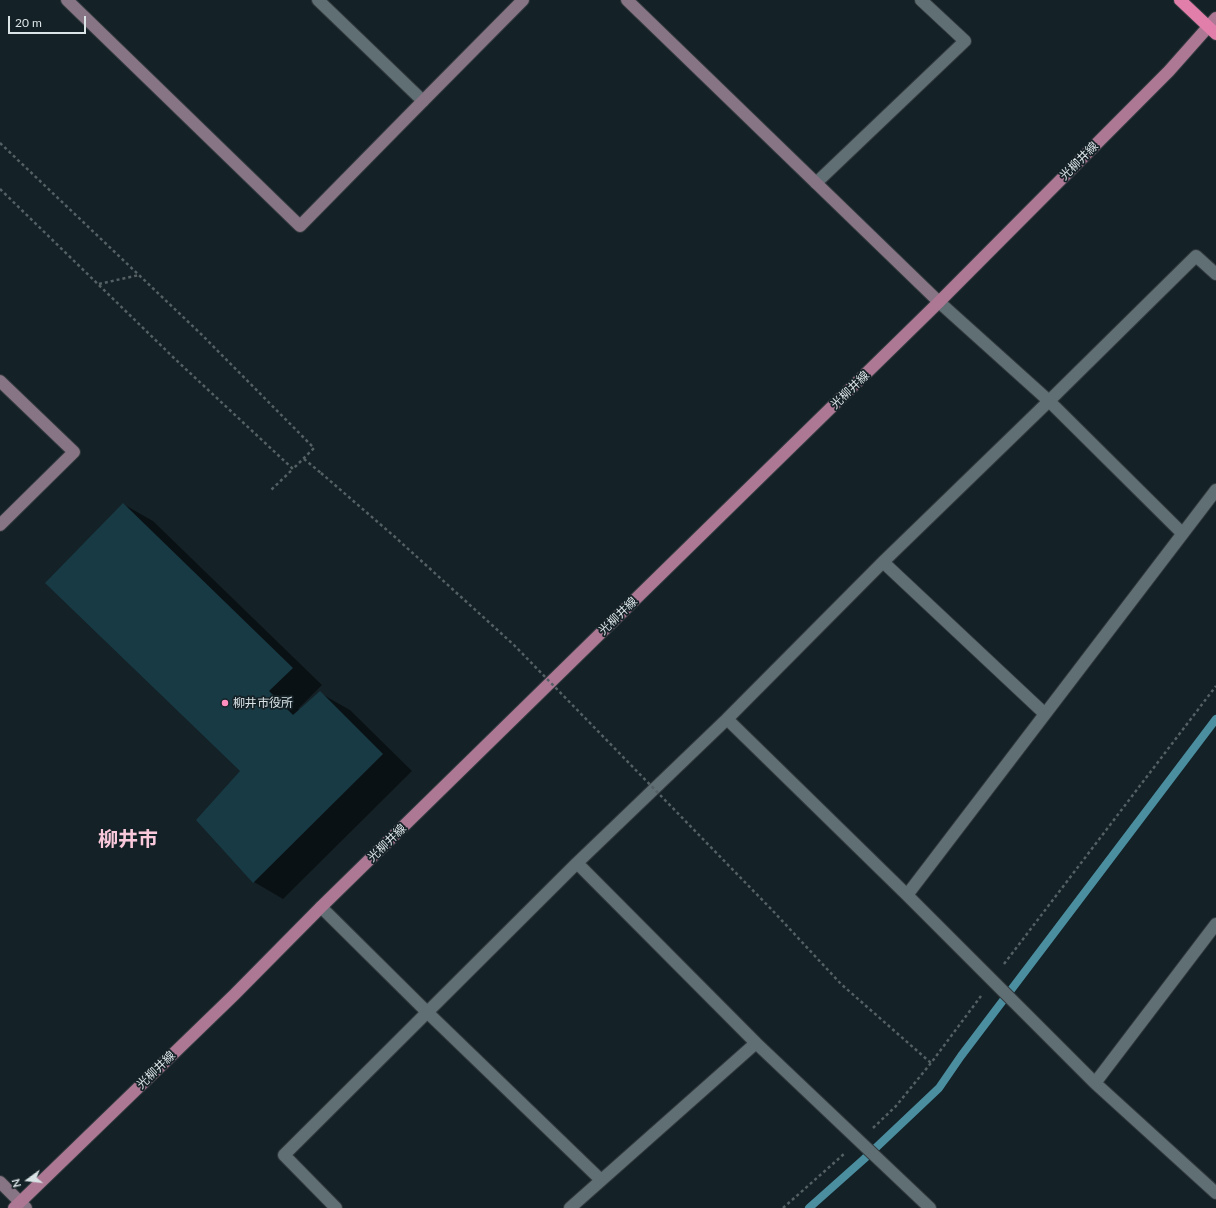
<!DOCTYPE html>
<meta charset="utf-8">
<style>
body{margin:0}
#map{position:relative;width:1216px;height:1208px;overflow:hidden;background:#142126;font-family:Lato,sans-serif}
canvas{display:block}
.north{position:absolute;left:8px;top:1160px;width:40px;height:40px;-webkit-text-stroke:3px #142126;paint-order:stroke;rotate:255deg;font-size:11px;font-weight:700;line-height:16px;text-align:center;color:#dae3e6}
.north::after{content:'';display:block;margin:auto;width:14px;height:18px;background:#dae3e6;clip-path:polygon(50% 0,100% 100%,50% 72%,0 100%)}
.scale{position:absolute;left:8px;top:16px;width:78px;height:18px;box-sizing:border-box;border:2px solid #dae3e6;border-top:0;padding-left:5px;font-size:12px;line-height:14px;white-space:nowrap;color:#dae3e6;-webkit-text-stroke:3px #142126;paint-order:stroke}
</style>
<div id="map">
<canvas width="1216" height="1208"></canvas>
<div class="north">N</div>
<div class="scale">20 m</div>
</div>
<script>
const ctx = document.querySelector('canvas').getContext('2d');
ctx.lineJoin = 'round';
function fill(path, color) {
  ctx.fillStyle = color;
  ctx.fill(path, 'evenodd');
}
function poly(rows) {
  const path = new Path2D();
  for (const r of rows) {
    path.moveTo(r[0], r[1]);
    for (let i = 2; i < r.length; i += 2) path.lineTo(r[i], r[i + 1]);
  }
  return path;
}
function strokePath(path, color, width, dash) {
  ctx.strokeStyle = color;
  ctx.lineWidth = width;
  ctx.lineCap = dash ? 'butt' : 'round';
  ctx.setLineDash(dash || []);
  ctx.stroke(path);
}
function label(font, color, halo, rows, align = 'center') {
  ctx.font = font + ' Lato,"Noto Sans JP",sans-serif';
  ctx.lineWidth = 3.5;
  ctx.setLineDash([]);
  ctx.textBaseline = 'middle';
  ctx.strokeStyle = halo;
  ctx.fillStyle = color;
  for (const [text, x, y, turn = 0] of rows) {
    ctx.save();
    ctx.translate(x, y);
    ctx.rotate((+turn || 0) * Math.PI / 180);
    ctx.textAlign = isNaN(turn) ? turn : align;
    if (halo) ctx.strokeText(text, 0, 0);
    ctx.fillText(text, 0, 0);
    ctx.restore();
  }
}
fill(poly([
 [123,504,153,521,322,685,298,709,300,710,320,693,350,710,412,771,283,899,254,882,241,771]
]), '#0007');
strokePath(poly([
 [809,1208,864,1159,939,1088,961,1056,1216,719]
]), '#4b8ea0', 8);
fill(poly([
 [123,503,293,668,269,691,293,715,320,691,383,754,253,883,196,820,240,771,45,583]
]), '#183a44');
const street = poly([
 [318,0,423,101],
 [816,183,965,41,921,0],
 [1216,274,1196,256,1049,401,883,562,727,719,907,895,1095,1083,1216,1193],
 [939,302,1049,401,1182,533],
 [883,562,1045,714],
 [577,863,727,719],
 [907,895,1216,490],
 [321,907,427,1012,601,1180],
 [1095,1083,1216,924],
 [336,1208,284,1155,577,863,756,1043,930,1208],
 [570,1208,756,1043]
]);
const secondary = poly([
 [67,0,300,226,423,101,523,0],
 [627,0,939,302],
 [0,381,74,452,0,525],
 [0,1182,26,1208]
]);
const primary = poly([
 [14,1208,234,995,321,907,939,302,1169,71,1216,18]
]);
const highway = poly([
 [1180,0,1216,34]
]);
strokePath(street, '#323a3e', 14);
strokePath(secondary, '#323a3e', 14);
strokePath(primary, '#323a3e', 14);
strokePath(highway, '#323a3e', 14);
strokePath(poly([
 [0,143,201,334,314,448,293,469],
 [0,189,175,359,293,469,271,490],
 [99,284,139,275],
 [304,459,321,473],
 [773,911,841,984,931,1063],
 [1004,964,1216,686],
 [873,1128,896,1106,931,1063,981,996],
 [783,1208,844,1154]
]), '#546064', 2.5, [3, 3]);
strokePath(street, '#606f74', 12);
strokePath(secondary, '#877484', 12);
strokePath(primary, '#ad7894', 12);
strokePath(highway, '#e17ea9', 12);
strokePath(poly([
 [321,473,395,537,514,645,773,911]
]), '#546064', 2.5, [3, 3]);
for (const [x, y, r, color] of [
 [225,703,4,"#fd8ebf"]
]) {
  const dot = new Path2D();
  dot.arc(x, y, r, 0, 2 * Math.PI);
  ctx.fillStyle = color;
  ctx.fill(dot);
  strokePath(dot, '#142126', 1.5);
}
label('12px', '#dae3e6', '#142126', [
 ["光柳井線",1079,161,-45],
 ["光柳井線",850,390,-44],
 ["光柳井線",618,616,-44],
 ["光柳井線",387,843,-44],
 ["光柳井線",156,1070,-44]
]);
label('12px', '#dae3e6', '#142126', [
 ["柳井市役所",233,703]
], 'left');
label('bold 20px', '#f9c8db', '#142126', [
 ["柳井市",128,840]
]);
</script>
